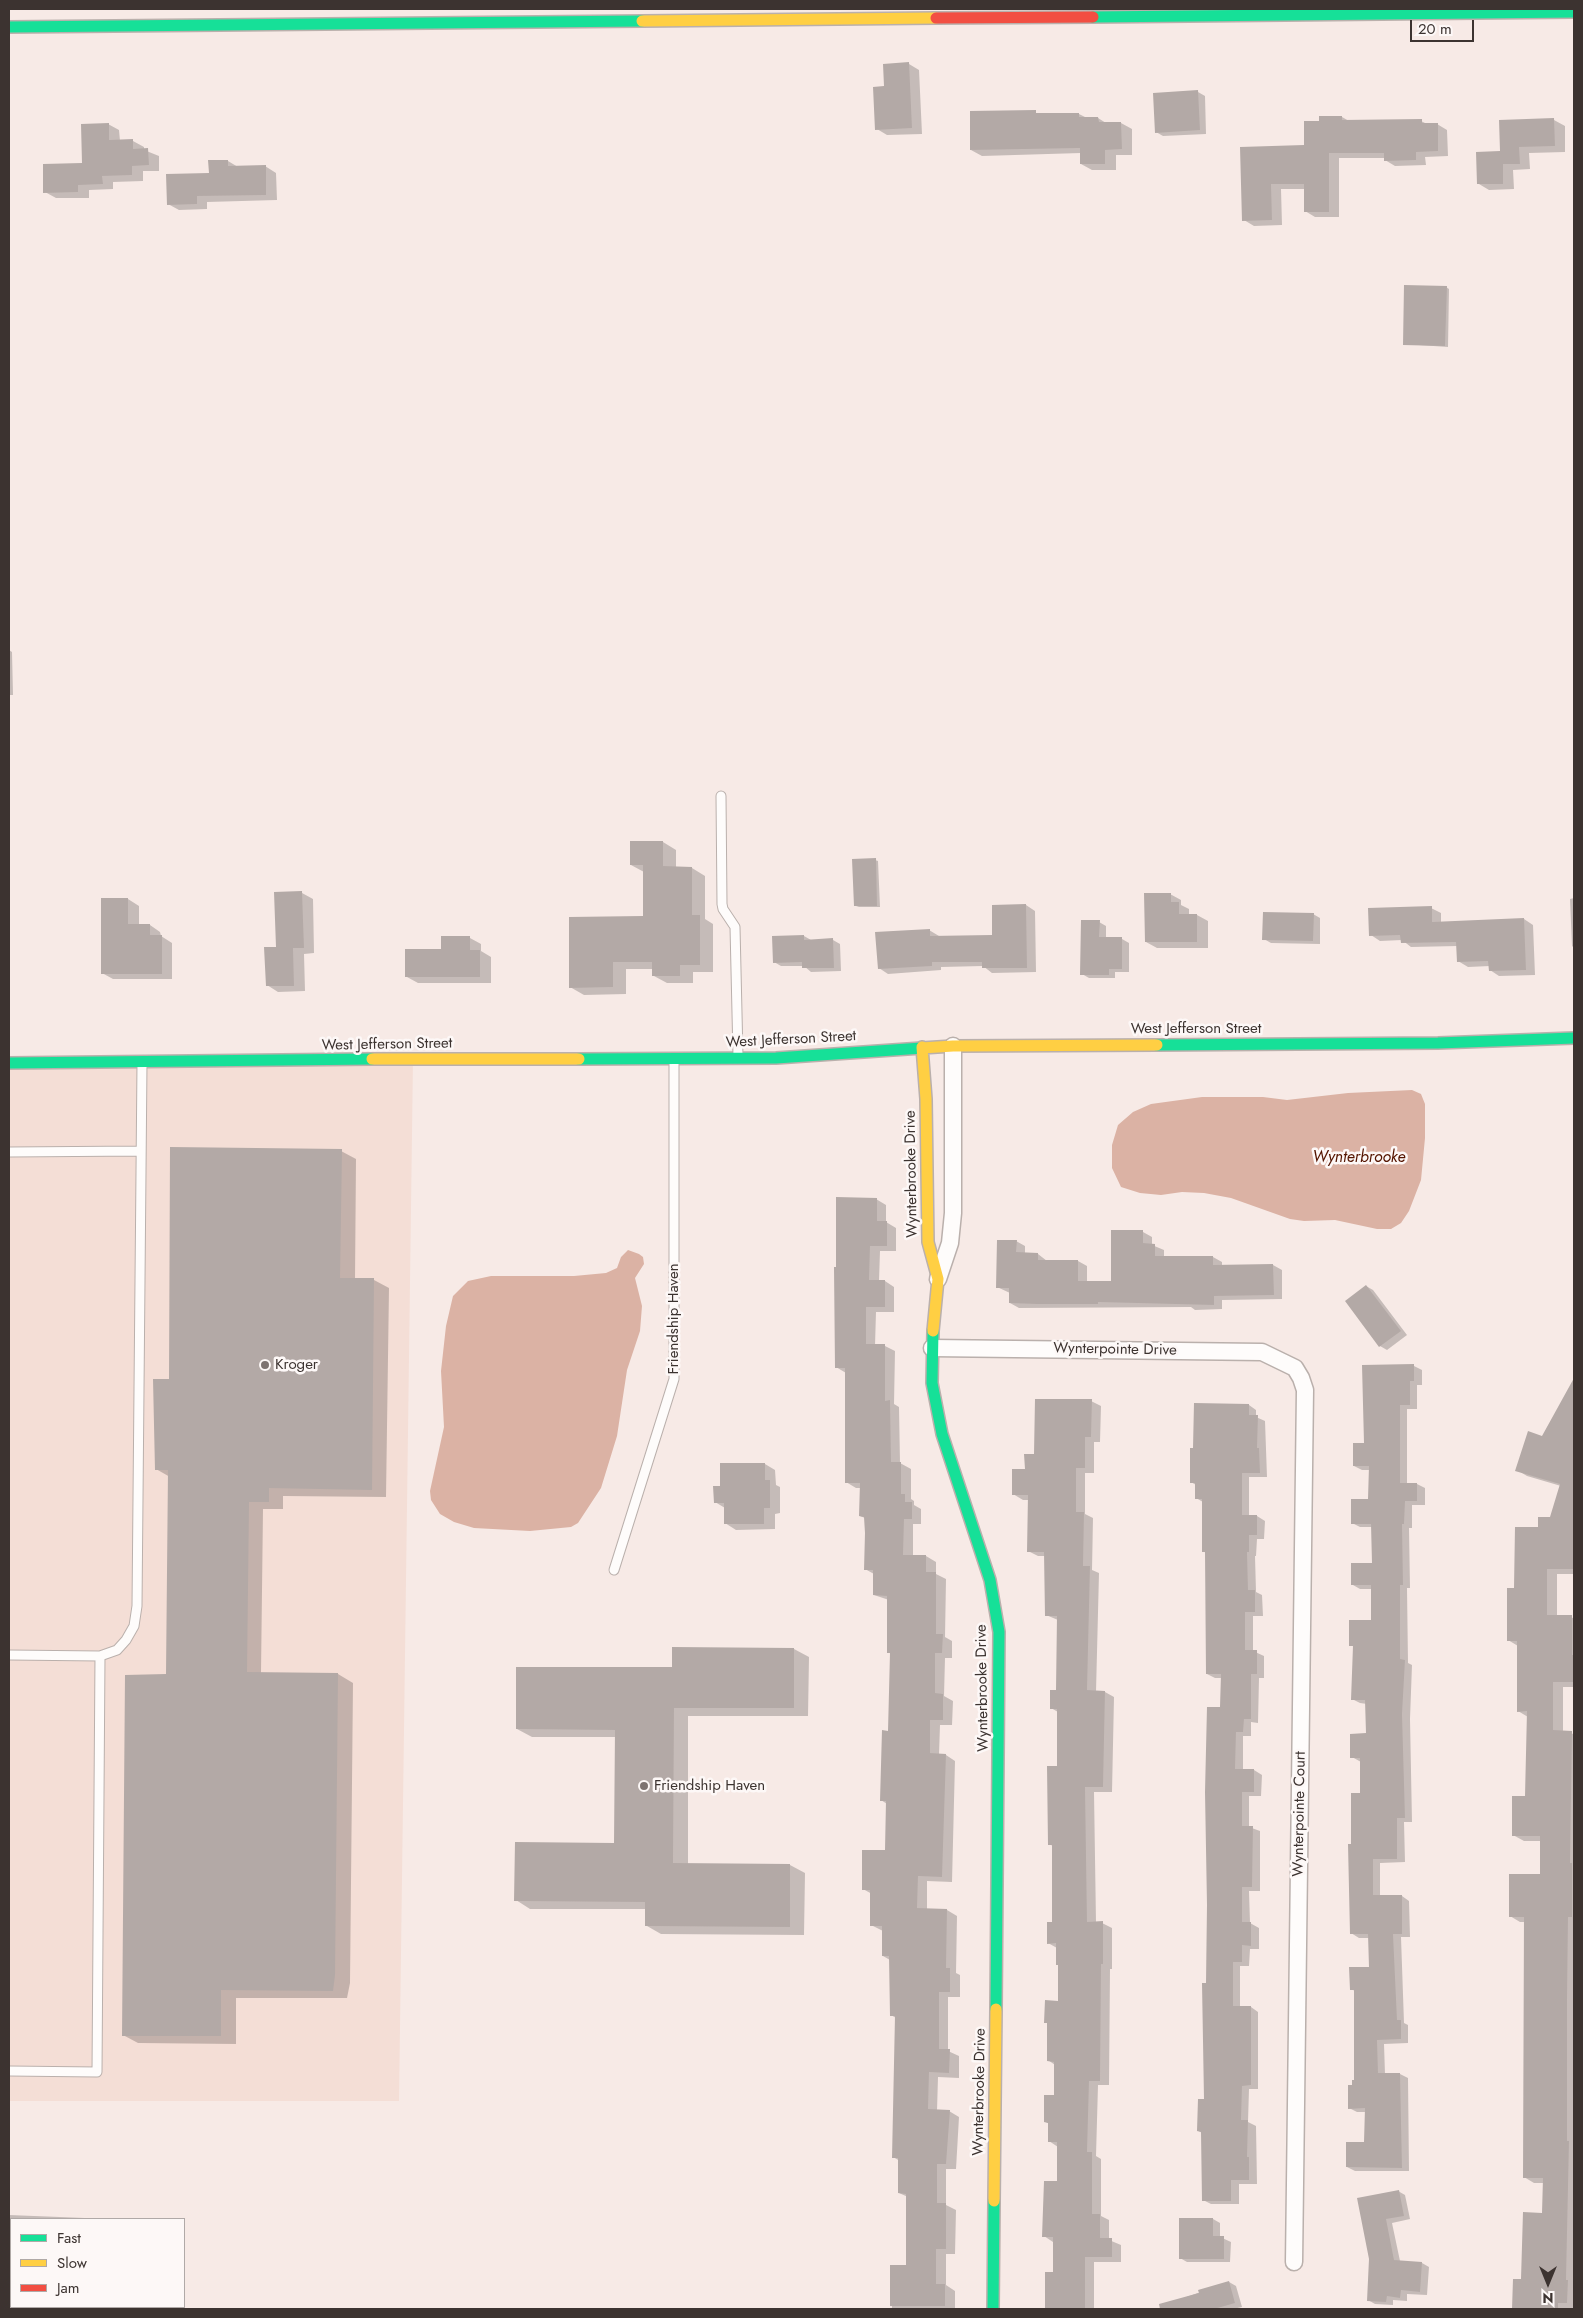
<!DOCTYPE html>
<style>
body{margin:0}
#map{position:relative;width:1583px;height:2318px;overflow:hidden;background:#f7eae6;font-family:Jost,sans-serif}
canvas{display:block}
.frame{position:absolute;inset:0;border:10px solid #3c3330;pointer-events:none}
.legend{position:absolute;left:10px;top:2218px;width:175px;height:90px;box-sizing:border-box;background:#fdf8f7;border:1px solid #b0a9a7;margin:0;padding:6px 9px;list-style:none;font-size:15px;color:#3c3330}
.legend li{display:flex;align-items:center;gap:10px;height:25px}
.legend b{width:25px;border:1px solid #b0a9a7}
.north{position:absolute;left:1523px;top:2258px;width:50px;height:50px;-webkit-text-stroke:4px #fdf8f7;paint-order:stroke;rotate:180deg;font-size:14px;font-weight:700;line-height:20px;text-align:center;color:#3c3330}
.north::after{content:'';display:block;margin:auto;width:18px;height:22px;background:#3c3330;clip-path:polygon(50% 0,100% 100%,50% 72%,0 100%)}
.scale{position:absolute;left:1410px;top:20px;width:64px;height:22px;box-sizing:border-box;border:2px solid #3c3330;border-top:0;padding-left:6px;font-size:15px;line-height:18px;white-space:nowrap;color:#3c3330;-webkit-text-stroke:4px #fdf8f7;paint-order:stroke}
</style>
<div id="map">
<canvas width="1583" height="2318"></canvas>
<div class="frame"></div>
<ul class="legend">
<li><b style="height:6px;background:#16e098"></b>Fast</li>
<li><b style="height:6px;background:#ffcf43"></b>Slow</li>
<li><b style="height:6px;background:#f24e42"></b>Jam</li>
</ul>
<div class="north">N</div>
<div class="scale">20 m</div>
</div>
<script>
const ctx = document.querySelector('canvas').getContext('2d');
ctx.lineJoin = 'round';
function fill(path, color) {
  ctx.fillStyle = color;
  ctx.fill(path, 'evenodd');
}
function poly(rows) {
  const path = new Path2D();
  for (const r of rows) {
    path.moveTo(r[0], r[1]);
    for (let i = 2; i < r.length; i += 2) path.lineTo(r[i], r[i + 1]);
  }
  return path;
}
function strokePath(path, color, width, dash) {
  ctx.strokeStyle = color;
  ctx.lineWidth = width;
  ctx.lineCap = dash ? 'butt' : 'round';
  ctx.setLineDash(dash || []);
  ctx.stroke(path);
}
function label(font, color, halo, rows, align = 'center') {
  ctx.font = font + ' Jost,sans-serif';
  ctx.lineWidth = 5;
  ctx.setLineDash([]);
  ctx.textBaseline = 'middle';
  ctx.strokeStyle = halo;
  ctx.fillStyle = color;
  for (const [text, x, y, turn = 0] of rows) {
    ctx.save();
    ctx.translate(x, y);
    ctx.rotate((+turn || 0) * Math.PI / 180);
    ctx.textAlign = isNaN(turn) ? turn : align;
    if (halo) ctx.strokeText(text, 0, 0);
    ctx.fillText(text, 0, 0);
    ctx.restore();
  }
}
fill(poly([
 [413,1059,399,2101,9,2101,9,1060]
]), '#f4ded6');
fill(poly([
 [1412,1090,1421,1094,1425,1104,1425,1138,1421,1180,1409,1211,1401,1223,1391,1229,1377,1229,1335,1220,1304,1221,1290,1219,1231,1198,1204,1193,1182,1192,1161,1195,1140,1193,1121,1187,1112,1168,1112,1145,1118,1125,1133,1112,1151,1104,1202,1097,1263,1097,1287,1100,1348,1093],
 [628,1250,639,1254,643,1257,644,1264,635,1278,642,1306,640,1331,627,1370,617,1436,601,1488,578,1523,571,1527,530,1531,474,1528,454,1522,440,1514,431,1500,430,1491,444,1427,441,1371,446,1326,453,1296,468,1281,491,1276,574,1276,606,1273,617,1268,621,1257]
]), '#dbb2a4');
fill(poly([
 [909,64,919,70,922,134,887,135,877,129,885,87],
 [1198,92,1205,96,1206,134,1163,136,1156,132],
 [1079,114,1087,118,1098,118,1106,123,1121,123,1132,129,1132,155,1116,155,1116,170,1092,170,1081,164,1081,153,982,156,971,150],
 [1342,117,1349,121,1421,121,1427,124,1437,124,1447,130,1448,156,1425,157,1426,165,1395,166,1385,160,1385,158,1339,158,1339,217,1315,217,1305,211,1305,189,1281,189,1282,225,1254,226,1244,220,1242,148,1305,146,1320,122],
 [1554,120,1565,126,1565,152,1529,153,1530,169,1513,170,1514,189,1489,190,1479,184,1501,153],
 [108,124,119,130,120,141,133,141,144,147,144,150,159,156,159,171,143,171,143,181,113,182,113,189,89,190,89,198,56,198,45,192,83,164],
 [228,161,238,167,265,166,276,173,277,200,207,202,207,209,179,210,168,204],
 [1446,287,1449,289,1448,347,1404,344],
 [9,650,12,652,13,695,9,695],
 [631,842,663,842,676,850,676,868,692,868,705,876,705,919,713,924,713,972,693,972,693,983,667,983,654,976,654,969,626,969,626,994,584,995,570,987,644,918,644,872,631,865],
 [875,860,878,861,880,907,859,907,856,906],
 [302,893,313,899,314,953,304,954,305,991,278,992,267,985,277,948],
 [1170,894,1181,900,1181,905,1189,909,1189,915,1197,915,1208,921,1208,948,1157,948,1146,942],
 [1574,898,1574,948,1572,946,1570,899],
 [102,899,128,899,139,906,139,925,150,925,160,932,161,936,172,943,172,979,113,979,102,973],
 [1026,905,1035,911,1036,972,992,973,983,966,941,967,941,970,888,974,879,968,929,930,939,936,994,936,993,906],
 [1431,908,1441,913,1441,923,1524,919,1533,925,1535,975,1499,976,1490,970,1490,966,1468,967,1458,961,1458,946,1411,947,1402,940,1380,941,1371,935],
 [1313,914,1320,918,1320,944,1271,943,1264,939],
 [1099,922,1106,926,1106,939,1122,939,1129,943,1129,972,1115,972,1115,978,1089,978,1082,974],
 [804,936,811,940,833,940,840,944,841,971,811,972,804,966,781,966,774,962],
 [470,938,481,944,481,951,491,957,491,983,418,983,407,977,442,950],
 [341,1151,356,1159,355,1280,374,1280,389,1288,386,1497,283,1496,283,1509,263,1509,261,1673,338,1674,353,1683,350,1983,347,1998,236,1998,236,2044,138,2043,123,2035,167,1675,170,1477,156,1469,171,1381],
 [876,1199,886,1205,886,1222,896,1228,896,1251,880,1251,879,1281,885,1281,894,1287,894,1312,876,1312,875,1346,885,1346,895,1351,894,1404,899,1407,900,1463,911,1469,911,1499,914,1501,914,1505,921,1509,921,1524,913,1524,913,1556,926,1556,936,1562,936,1574,946,1579,945,1637,952,1641,952,1658,945,1658,944,1696,953,1701,952,1725,940,1725,939,1755,946,1755,955,1761,952,1882,927,1881,927,1910,947,1910,957,1916,956,1973,960,1975,960,1997,948,1997,948,2051,959,2056,959,2078,938,2077,937,2111,949,2111,959,2117,956,2169,946,2169,946,2205,956,2210,955,2254,946,2254,946,2285,955,2291,955,2309,892,2309,891,2266,907,2266,908,2197,899,2193,900,2161,893,2157,896,2018,891,2015,890,1960,883,1956,883,1931,871,1925,872,1894,863,1889,886,1851,887,1804,881,1800,889,1732,891,1654,888,1652,889,1600,874,1595,874,1574,865,1569,865,1518,860,1516,861,1488,856,1488,846,1482,846,1373,836,1367],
 [1113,1231,1143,1232,1152,1237,1152,1245,1164,1250,1164,1257,1213,1257,1222,1262,1222,1266,1273,1265,1282,1270,1282,1299,1222,1300,1222,1309,1195,1310,1191,1307,1019,1308,1010,1303,1010,1293,997,1287,1016,1241,1025,1246,1025,1254,1038,1254,1047,1261,1078,1261,1087,1266,1087,1282,1112,1282],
 [1366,1286,1373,1290,1407,1335,1387,1350,1380,1346],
 [1414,1366,1422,1370,1422,1385,1417,1385,1417,1409,1407,1409,1407,1484,1417,1484,1425,1488,1425,1505,1412,1505,1412,1528,1409,1528,1410,1588,1407,1588,1408,1663,1412,1665,1410,1719,1412,1822,1404,1822,1405,1862,1380,1863,1380,1897,1402,1896,1409,1901,1410,1937,1401,1937,1404,2023,1408,2025,1408,2043,1384,2044,1385,2074,1400,2074,1408,2078,1409,2171,1355,2171,1347,2167,1365,2144,1366,2112,1357,2112,1349,2108,1356,2081,1355,1991,1351,1989,1370,1968,1369,1938,1359,1938,1351,1933,1353,1846,1362,1794,1361,1762,1352,1757,1367,1735,1367,1704,1360,1703,1352,1699,1354,1647,1351,1645,1372,1621,1372,1589,1360,1589,1353,1585,1373,1564,1372,1527,1360,1527,1352,1523,1370,1500,1370,1470,1362,1470,1354,1466],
 [1574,1380,1574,1574,1557,1574,1557,1616,1574,1618,1574,1687,1563,1687,1563,1732,1574,1734,1574,2308,1514,2309,1514,2280,1522,2280,1544,2214,1544,2183,1534,2183,1524,2177,1525,1922,1520,1922,1510,1916,1541,1875,1541,1841,1524,1841,1513,1835,1526,1797,1528,1717,1518,1711,1518,1646,1508,1640,1515,1590,1540,1528,1551,1518,1561,1486,1527,1476,1517,1470,1542,1437],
 [1091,1401,1101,1406,1100,1442,1094,1442,1094,1473,1085,1473,1085,1514,1093,1518,1092,1570,1099,1573,1096,1692,1105,1692,1114,1697,1112,1792,1094,1792,1096,1923,1102,1923,1112,1928,1112,1969,1110,1969,1109,2085,1098,2085,1096,2156,1101,2159,1101,2216,1109,2220,1109,2240,1121,2245,1121,2262,1094,2262,1094,2309,1046,2309,1046,2273,1054,2273,1053,2242,1044,2236,1058,2182,1058,2147,1049,2141,1049,2124,1045,2121,1055,2096,1055,2065,1048,2060,1059,2002,1059,1965,1057,1948,1048,1943,1053,1923,1053,1846,1049,1844,1059,1767,1058,1712,1051,1708,1057,1691,1058,1620,1046,1615,1046,1556,1038,1556,1028,1551,1029,1500,1023,1500,1013,1494,1036,1455],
 [1249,1405,1256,1410,1256,1417,1265,1421,1267,1477,1249,1477,1249,1516,1257,1516,1265,1521,1264,1539,1257,1539,1256,1556,1255,1556,1256,1592,1262,1595,1263,1616,1253,1616,1253,1651,1264,1656,1264,1678,1259,1678,1258,1723,1251,1722,1251,1736,1243,1736,1243,1770,1254,1770,1262,1775,1261,1796,1249,1796,1249,1827,1260,1831,1260,1891,1249,1891,1250,1923,1259,1928,1259,1949,1250,1949,1249,1966,1240,1966,1240,2007,1251,2007,1258,2012,1258,2089,1249,2089,1248,2122,1256,2126,1257,2184,1239,2184,1239,2204,1211,2204,1203,2200,1202,2133,1199,2131,1205,2100,1208,1984,1222,1678,1215,1678,1207,1674,1206,1553,1203,1551,1203,1502,1196,1498,1196,1485,1191,1482],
 [765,1464,775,1470,776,1485,780,1487,780,1513,775,1514,775,1529,736,1530,725,1523,725,1508,715,1502,721,1488],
 [794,1649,809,1657,808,1716,688,1716,688,1865,790,1865,805,1873,804,1935,661,1934,647,1926,647,1909,530,1909,516,1900,616,1844,616,1737,532,1737,517,1729,673,1669],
 [1398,2191,1405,2195,1410,2219,1392,2223,1400,2261,1422,2263,1429,2267,1427,2295,1407,2294,1407,2301,1393,2300,1393,2305,1375,2304,1368,2300,1370,2259,1358,2199],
 [9,2215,110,2219,11,2219,11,2307,102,2307,102,2309,9,2309],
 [1213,2219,1220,2223,1220,2237,1231,2242,1230,2262,1187,2262,1180,2258],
 [1229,2282,1236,2286,1242,2307,1233,2309,1177,2309,1175,2301]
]), '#0003');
fill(poly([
 [909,62,912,128,875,130,873,87,884,86,883,64],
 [1198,90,1200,130,1155,133,1153,93],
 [1036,110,1036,113,1079,113,1079,117,1098,117,1099,122,1121,122,1122,149,1105,150,1105,164,1080,164,1080,148,970,150,970,111],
 [1319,116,1342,116,1342,120,1422,119,1422,123,1438,123,1438,151,1416,152,1416,160,1384,161,1384,153,1329,153,1329,212,1304,212,1304,184,1271,184,1272,220,1242,221,1240,147,1304,145,1304,121,1319,121],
 [1554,118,1555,146,1519,147,1520,164,1503,164,1503,184,1477,184,1476,152,1500,151,1499,120],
 [109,123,109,140,133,139,133,149,148,148,149,165,132,166,132,175,102,176,103,184,78,185,78,192,43,193,43,164,82,163,81,124],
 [208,160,228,160,228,166,266,165,266,195,197,196,197,204,167,205,166,174,209,173],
 [1404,285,1447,286,1445,346,1403,345],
 [630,841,663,841,663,866,692,867,692,915,700,915,700,965,680,965,680,976,652,976,652,962,613,962,613,987,569,988,569,917,643,916,643,865,630,865],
 [876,858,877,906,854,906,852,859],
 [302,891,304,948,293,948,294,986,266,986,264,947,276,947,274,892],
 [1144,893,1171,893,1171,902,1179,902,1179,914,1197,914,1197,942,1145,942],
 [101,898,128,898,128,924,150,924,150,935,162,935,162,974,101,974],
 [1026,904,1027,968,982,968,982,962,932,962,932,966,878,969,875,932,930,929,930,936,992,935,992,905],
 [1432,906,1432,922,1524,918,1526,970,1489,971,1488,961,1457,962,1456,942,1401,943,1400,935,1369,936,1368,908],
 [1263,912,1314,913,1313,941,1262,940],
 [1081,920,1100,920,1099,937,1122,937,1122,969,1109,969,1109,975,1080,975],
 [804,935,804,940,833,938,834,968,802,968,802,962,773,963,772,936],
 [441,936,470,936,470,950,480,950,480,977,405,977,405,949,441,949],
 [170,1147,342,1149,340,1278,374,1278,372,1490,269,1488,269,1502,249,1502,247,1672,338,1673,335,1975,333,1991,221,1990,221,2036,122,2036,125,1675,166,1674,168,1470,155,1470,153,1379,169,1379],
 [836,1197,877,1198,877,1221,887,1221,887,1246,870,1246,869,1280,885,1280,885,1307,866,1307,866,1344,885,1344,885,1401,890,1400,891,1462,901,1462,901,1494,905,1494,905,1502,912,1502,912,1519,904,1519,903,1555,926,1555,926,1572,936,1572,936,1634,943,1634,942,1653,935,1653,935,1693,943,1694,943,1720,930,1720,930,1753,946,1754,942,1877,918,1876,917,1908,947,1909,946,1968,950,1968,950,1992,939,1992,939,2049,950,2049,949,2073,929,2072,928,2109,950,2110,946,2164,937,2164,937,2203,946,2203,946,2249,936,2249,936,2284,945,2284,945,2306,890,2306,890,2265,906,2265,906,2194,898,2193,898,2158,892,2158,895,2016,890,2016,889,1956,882,1956,882,1926,870,1926,870,1890,862,1890,862,1850,885,1850,886,1801,880,1801,882,1730,888,1731,890,1653,887,1653,887,1596,873,1595,873,1570,864,1570,865,1533,864,1517,859,1516,860,1483,845,1483,845,1368,835,1368,834,1267,836,1267],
 [1111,1230,1143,1230,1143,1243,1155,1244,1155,1256,1213,1256,1213,1265,1273,1264,1274,1295,1214,1296,1214,1305,1098,1302,1098,1304,1037,1304,1009,1303,1009,1288,996,1288,997,1240,1017,1240,1016,1252,1038,1253,1038,1260,1078,1260,1078,1281,1111,1281],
 [1366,1285,1401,1331,1379,1347,1345,1301],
 [1414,1364,1414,1381,1410,1381,1410,1405,1400,1405,1400,1483,1417,1483,1417,1501,1405,1501,1404,1524,1402,1524,1403,1585,1400,1585,1400,1659,1405,1660,1402,1714,1405,1818,1397,1818,1397,1859,1373,1859,1373,1895,1402,1895,1402,1934,1393,1934,1397,2020,1401,2020,1401,2039,1377,2040,1378,2073,1400,2073,1402,2168,1346,2167,1346,2142,1364,2142,1365,2108,1348,2109,1348,2085,1352,2085,1352,2080,1354,2080,1354,1990,1350,1990,1349,1967,1369,1967,1368,1934,1350,1934,1348,1844,1351,1844,1351,1793,1360,1793,1360,1758,1350,1758,1350,1734,1366,1733,1365,1700,1351,1700,1353,1646,1349,1646,1349,1620,1371,1620,1371,1585,1351,1585,1351,1563,1372,1563,1371,1524,1351,1524,1351,1499,1368,1499,1369,1466,1353,1466,1353,1443,1364,1443,1362,1365],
 [1574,1378,1574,1569,1547,1569,1547,1615,1572,1615,1572,1655,1574,1655,1574,1682,1553,1682,1553,1730,1572,1731,1570,1863,1572,1863,1572,1917,1568,1917,1567,2000,1567,2141,1569,2141,1566,2280,1568,2280,1567,2303,1558,2303,1558,2309,1512,2309,1513,2279,1521,2279,1523,2212,1542,2213,1543,2178,1523,2178,1524,1917,1509,1917,1509,1874,1540,1874,1540,1836,1512,1836,1512,1796,1525,1796,1527,1711,1517,1712,1517,1641,1507,1641,1507,1588,1514,1588,1515,1527,1538,1527,1538,1517,1550,1517,1560,1484,1515,1471,1528,1431,1542,1436],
 [1035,1399,1092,1399,1091,1437,1085,1437,1085,1468,1076,1468,1076,1512,1084,1512,1083,1566,1090,1566,1087,1690,1105,1691,1103,1787,1085,1787,1087,1922,1103,1921,1103,1964,1101,1964,1100,2081,1089,2081,1087,2152,1092,2152,1092,2214,1100,2214,1100,2238,1112,2238,1112,2257,1085,2257,1085,2309,1045,2309,1045,2272,1053,2272,1053,2237,1042,2237,1044,2181,1057,2181,1057,2142,1048,2142,1048,2123,1044,2122,1044,2095,1054,2095,1054,2062,1047,2061,1047,2023,1044,2023,1045,2000,1058,2001,1058,1965,1056,1965,1056,1943,1047,1944,1047,1922,1052,1922,1052,1845,1048,1845,1047,1766,1057,1766,1057,1709,1050,1709,1050,1690,1056,1690,1057,1616,1045,1616,1044,1552,1027,1552,1028,1495,1012,1495,1012,1469,1025,1469,1024,1454,1034,1454],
 [1194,1403,1249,1404,1249,1415,1258,1415,1257,1448,1259,1448,1260,1473,1242,1473,1242,1515,1257,1515,1257,1535,1249,1535,1249,1552,1247,1552,1248,1590,1255,1590,1255,1612,1245,1612,1245,1650,1257,1650,1257,1674,1251,1674,1251,1719,1244,1719,1243,1732,1236,1732,1235,1769,1254,1769,1254,1792,1242,1792,1242,1826,1253,1826,1252,1887,1242,1887,1242,1922,1251,1922,1251,1946,1242,1945,1242,1962,1233,1962,1233,2006,1251,2006,1251,2085,1242,2086,1241,2120,1248,2120,1247,2157,1249,2157,1249,2180,1231,2180,1231,2201,1202,2201,1201,2132,1197,2131,1198,2099,1204,2099,1202,1983,1206,1983,1207,1905,1205,1792,1207,1707,1220,1707,1221,1674,1206,1674,1205,1552,1202,1552,1202,1499,1195,1499,1195,1483,1190,1483,1190,1448,1193,1448],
 [720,1463,765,1463,765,1480,770,1480,770,1508,764,1508,764,1524,724,1524,724,1503,714,1503,713,1486,720,1486],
 [672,1647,794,1648,794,1708,674,1708,673,1863,790,1864,790,1927,645,1926,645,1902,514,1901,515,1842,614,1843,615,1730,516,1729,516,1667,672,1667],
 [1399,2190,1404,2216,1386,2219,1394,2260,1422,2262,1420,2292,1401,2290,1400,2298,1387,2296,1386,2302,1367,2301,1369,2259,1357,2198],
 [1179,2218,1213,2218,1213,2236,1224,2236,1224,2259,1179,2259],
 [1229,2281,1235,2303,1214,2309,1160,2309,1159,2304,1199,2293,1198,2290]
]), '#b3a9a6');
const lane = poly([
 [721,796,722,904,723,909,735,927,738,1056],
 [9,1152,141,1151],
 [614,1570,674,1379,674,1060],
 [9,1655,100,1656,117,1650,126,1640,134,1626,137,1606,142,1063],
 [9,2071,97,2072,100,1656]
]);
const street = poly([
 [938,1279,950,1243,953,1213,953,1046],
 [932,1348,1262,1352,1295,1368,1301,1378,1305,1390,1294,2262]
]);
const fast = poly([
 [1093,17,1574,12],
 [9,27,642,21],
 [1157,1045,1438,1043,1574,1038],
 [579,1059,776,1058,922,1048],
 [9,1063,372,1059],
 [933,1331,932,1383,942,1434,990,1580,999,1632,996,2009],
 [993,2309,994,2201]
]);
const slow = poly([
 [642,21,936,18],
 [922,1047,926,1099,928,1242,938,1279,933,1331],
 [922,1048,953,1046,1157,1045],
 [372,1059,579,1059],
 [994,2201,996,2009]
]);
const jam = poly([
 [936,18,1093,17]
]);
strokePath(lane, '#bab0ac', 11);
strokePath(street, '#bab0ac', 19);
strokePath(fast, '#bab0ac', 14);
strokePath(slow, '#bab0ac', 14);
strokePath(jam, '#bab0ac', 14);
strokePath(lane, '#fefcfb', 9);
strokePath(street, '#fefcfb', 16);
strokePath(fast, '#16e098', 11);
strokePath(slow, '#ffcf43', 11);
strokePath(jam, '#f24e42', 11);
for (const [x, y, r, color] of [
 [265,1365,5,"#7d7370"],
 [644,1786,5,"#7d7370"]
]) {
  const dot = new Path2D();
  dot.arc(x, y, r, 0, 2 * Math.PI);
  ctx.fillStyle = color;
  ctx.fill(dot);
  strokePath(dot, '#fdf8f7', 2);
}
label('15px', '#3c3330', '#fdf8f7', [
 ["West Jefferson Street",1196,1029],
 ["West Jefferson Street",791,1040,-3],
 ["West Jefferson Street",387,1045,-1],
 ["Wynterbrooke Drive",912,1174,-91],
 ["Friendship Haven",674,1319,-90],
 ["Wynterpointe Drive",1115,1350,1],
 ["Wynterbrooke Drive",983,1688,-91],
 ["Wynterpointe Court",1300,1814,-89],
 ["Wynterbrooke Drive",980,2092,-89]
]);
label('15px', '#3c3330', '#fdf8f7', [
 ["Kroger",275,1365],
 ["Friendship Haven",654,1786]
], 'left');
label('italic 16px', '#551500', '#fdf8f7', [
 ["Wynterbrooke",1359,1158]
]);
</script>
